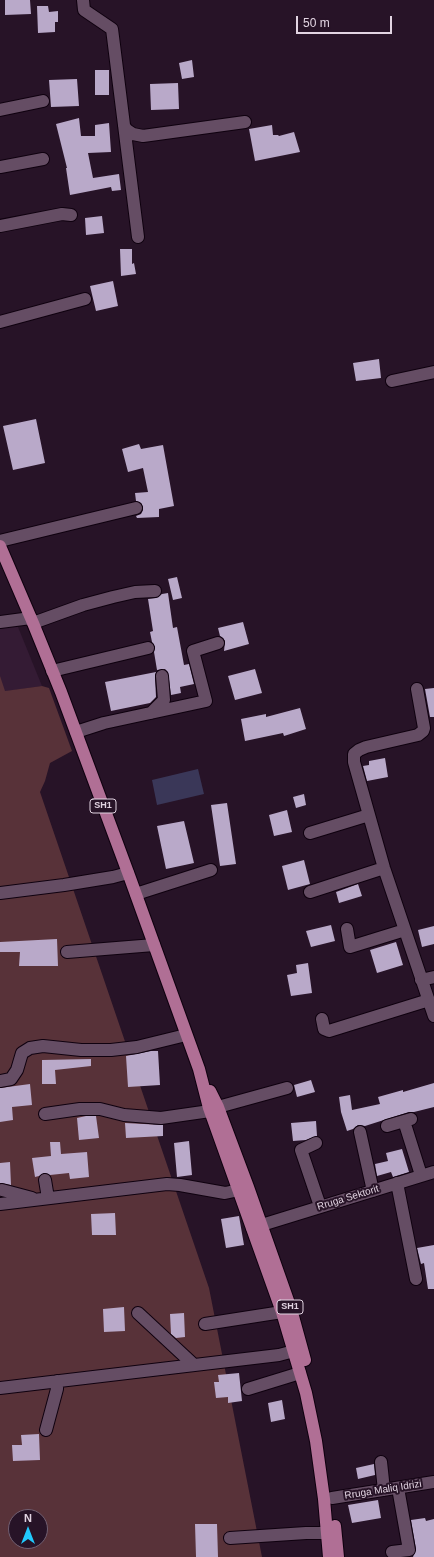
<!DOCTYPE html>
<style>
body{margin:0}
#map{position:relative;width:434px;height:1557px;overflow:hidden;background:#271327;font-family:Arial,sans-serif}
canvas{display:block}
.north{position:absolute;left:8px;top:1509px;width:40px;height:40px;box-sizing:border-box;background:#271327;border:1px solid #726072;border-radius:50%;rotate:0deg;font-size:11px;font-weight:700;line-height:16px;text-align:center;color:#e2d4e2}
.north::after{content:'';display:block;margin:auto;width:14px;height:18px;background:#21c9fd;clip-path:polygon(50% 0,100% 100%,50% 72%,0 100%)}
.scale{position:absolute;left:296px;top:16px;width:96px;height:18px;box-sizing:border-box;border:2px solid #e2d4e2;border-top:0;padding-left:5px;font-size:12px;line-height:14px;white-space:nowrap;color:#e2d4e2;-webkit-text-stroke:3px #271327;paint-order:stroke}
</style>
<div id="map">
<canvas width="434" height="1557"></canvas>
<div class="north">N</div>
<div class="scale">50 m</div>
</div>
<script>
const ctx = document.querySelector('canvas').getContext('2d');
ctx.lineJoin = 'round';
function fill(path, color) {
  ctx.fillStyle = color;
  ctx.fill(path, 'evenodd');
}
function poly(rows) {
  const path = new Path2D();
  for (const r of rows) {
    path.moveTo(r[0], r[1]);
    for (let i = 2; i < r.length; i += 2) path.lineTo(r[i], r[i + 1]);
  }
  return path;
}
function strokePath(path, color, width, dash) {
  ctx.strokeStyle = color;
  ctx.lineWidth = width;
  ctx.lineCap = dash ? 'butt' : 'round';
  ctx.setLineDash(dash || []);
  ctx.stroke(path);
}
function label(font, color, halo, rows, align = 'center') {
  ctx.font = font + ' Arial,sans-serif';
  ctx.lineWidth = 4;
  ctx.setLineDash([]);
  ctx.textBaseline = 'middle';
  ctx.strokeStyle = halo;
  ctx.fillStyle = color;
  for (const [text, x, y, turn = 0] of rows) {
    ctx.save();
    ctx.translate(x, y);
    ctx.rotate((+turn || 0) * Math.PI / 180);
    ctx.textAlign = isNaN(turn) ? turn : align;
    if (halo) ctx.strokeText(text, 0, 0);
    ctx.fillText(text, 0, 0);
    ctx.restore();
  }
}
fill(poly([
 [11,625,18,627,42,686,0,692,0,626]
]), '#341b34');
fill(poly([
 [0,676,5,691,42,686,49,688,72,751,50,763,45,781,40,792,209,1288,262,1557,0,1557],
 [16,1517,40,1517,40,1541,16,1541]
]), '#583239');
fill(poly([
 [198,769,204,794,157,805,152,780]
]), '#3a3758');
fill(poly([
 [5,0,30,0,31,14,5,15],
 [37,6,48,6,49,12,58,11,58,22,55,22,55,32,38,33],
 [192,60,194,77,182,79,179,63],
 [95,70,109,70,109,95,95,95],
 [77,79,79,106,51,107,49,80],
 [178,83,179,109,151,110,150,84],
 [79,118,81,136,95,136,95,125,109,123,111,152,88,153,93,178,119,174,121,190,112,191,111,187,70,195,66,168,67,168,56,124],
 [272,125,273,135,278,135,279,136,294,132,300,152,255,161,249,129],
 [102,216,104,233,86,235,85,218],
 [120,249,132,249,132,264,134,263,136,274,121,276],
 [113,281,118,306,96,311,90,286],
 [379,359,381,378,356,381,353,363],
 [36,419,45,463,13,470,3,426],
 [139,444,141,449,163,445,174,506,159,509,159,517,137,518,136,516,141,514,143,510,143,507,141,503,136,501,135,493,148,492,143,468,128,472,122,449],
 [177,577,182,598,173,600,168,579],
 [168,593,173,628,177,627,184,665,189,664,194,684,180,687,181,693,171,695,168,672,165,669,157,670,154,652,155,647,152,642,150,632,153,631,148,599,156,598,162,594],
 [243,622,249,644,224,651,225,641,223,638,220,636,218,628],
 [255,669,262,693,235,700,228,676],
 [156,672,155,677,156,697,150,703,111,711,105,682],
 [434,688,434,717,430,717,425,689],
 [300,708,306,729,284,736,283,733,245,741,241,719,266,714,266,717],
 [385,758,388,777,367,781,363,766,369,765,369,761],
 [304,794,306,805,296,808,293,797],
 [227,803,236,864,220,866,211,805],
 [287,810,292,832,274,836,269,815],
 [184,821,194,863,166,869,157,826],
 [304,860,310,884,288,890,282,866],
 [358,884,362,896,339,903,336,892],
 [331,925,335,941,311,947,306,931],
 [434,926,434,944,422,947,418,930],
 [57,939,58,966,19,966,20,952,0,952,0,942],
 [396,942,403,965,377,973,370,950],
 [308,963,312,993,291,996,287,975,297,973,296,965],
 [151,1051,158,1051,160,1085,128,1087,126,1056],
 [91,1059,91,1066,55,1070,56,1084,42,1084,42,1060],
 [311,1080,315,1092,297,1097,294,1085],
 [434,1083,434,1107,414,1112,409,1112,365,1126,358,1125,353,1129,347,1131,341,1112,339,1097,350,1095,352,1110,380,1104,378,1097,403,1090,403,1092],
 [30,1084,32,1105,12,1107,13,1120,0,1122,0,1088],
 [86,1116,96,1116,99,1138,79,1140,77,1118],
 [316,1121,317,1136,306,1140,293,1141,291,1123],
 [125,1123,163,1125,163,1136,126,1138],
 [189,1141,192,1175,177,1177,174,1143],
 [50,1142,60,1142,61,1154,87,1152,89,1177,70,1179,69,1173,50,1175,44,1173,39,1176,35,1177,32,1158,51,1156],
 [402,1149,409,1172,393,1177,391,1172,377,1176,375,1164,388,1161,386,1153],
 [10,1162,11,1185,0,1183,0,1163],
 [115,1213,116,1235,92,1235,91,1214],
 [239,1216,244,1245,226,1248,221,1219],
 [434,1245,434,1289,428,1289,424,1263,421,1264,417,1248],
 [124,1307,125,1331,104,1332,103,1309],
 [184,1313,185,1337,176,1338,171,1334,170,1314],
 [239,1373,242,1401,228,1403,228,1397,216,1398,214,1382,219,1382,218,1375],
 [282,1400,285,1419,271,1422,268,1403],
 [39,1434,40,1460,13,1461,12,1445,22,1445,21,1435],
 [374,1464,375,1475,358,1479,356,1468],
 [378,1500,381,1518,352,1523,348,1505],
 [425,1518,426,1521,434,1519,434,1557,413,1557,416,1549,411,1520],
 [195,1524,217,1524,218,1557,196,1557]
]), '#b9a9c9');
const minor = poly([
 [83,0,84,10,112,29,138,237],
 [0,110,43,101],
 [124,126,127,130,133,134,143,136,245,122],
 [0,167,43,159],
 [0,226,62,214,71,215],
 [0,322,85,299],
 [392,381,434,372],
 [0,541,136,508],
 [0,622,31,618],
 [33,623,83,605,113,597,135,592,155,591],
 [52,671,148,648],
 [417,689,424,728,423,731,418,735,366,747,359,750,354,754,354,762,384,868,434,1016],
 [151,713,164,700,162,676],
 [76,732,104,723,206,701,193,651,218,643],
 [310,833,369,815],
 [310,892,384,868],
 [0,893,64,885,113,877,128,873],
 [136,894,211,870],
 [347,929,350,947,405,930],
 [67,952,154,945],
 [421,980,434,977],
 [322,1019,324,1029,329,1031,429,1000],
 [0,1081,11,1079,17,1070,22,1053,30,1048,43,1046,81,1050,111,1050,137,1047,186,1035],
 [218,1107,287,1088],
 [45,1114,80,1109,100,1109,124,1115,161,1118,210,1111],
 [404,1121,421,1175],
 [387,1126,411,1119],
 [360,1132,373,1191],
 [316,1143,301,1150,320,1206],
 [45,1180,48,1198],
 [397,1183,416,1279],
 [2,1190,32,1198],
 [0,1204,167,1184,180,1185,225,1193,239,1190],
 [252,1228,434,1172],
 [138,1313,194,1365],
 [205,1324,282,1312],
 [0,1388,279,1355,294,1351],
 [248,1389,300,1373],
 [46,1430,57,1389,57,1381],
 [381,1462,384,1490],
 [332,1498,434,1482],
 [230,1538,306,1533,328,1533],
 [392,1552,409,1550,398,1488]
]);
const major = poly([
 [0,546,33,623,61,692,130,878,199,1069,209,1108,282,1312,306,1393,316,1441,324,1499,329,1557],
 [210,1091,218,1107,248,1187,291,1309,305,1360],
 [335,1526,338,1557]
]);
strokePath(minor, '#0f010f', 14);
strokePath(major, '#0f010f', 14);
strokePath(minor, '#654d64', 12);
strokePath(major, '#b06f95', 12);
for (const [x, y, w] of [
 [103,806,26],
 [290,1307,26]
]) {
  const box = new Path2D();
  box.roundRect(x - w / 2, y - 7, w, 14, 3);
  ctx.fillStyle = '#271327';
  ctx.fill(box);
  strokePath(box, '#e2d4e2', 1);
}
label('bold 9px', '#e2d4e2', null, [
 ["SH1",103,806],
 ["SH1",290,1307]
]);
label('10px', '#e2d4e2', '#271327', [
 ["Rruga Sektorit",348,1198,-17],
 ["Rruga Maliq Idrizi",383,1490,-9]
]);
</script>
